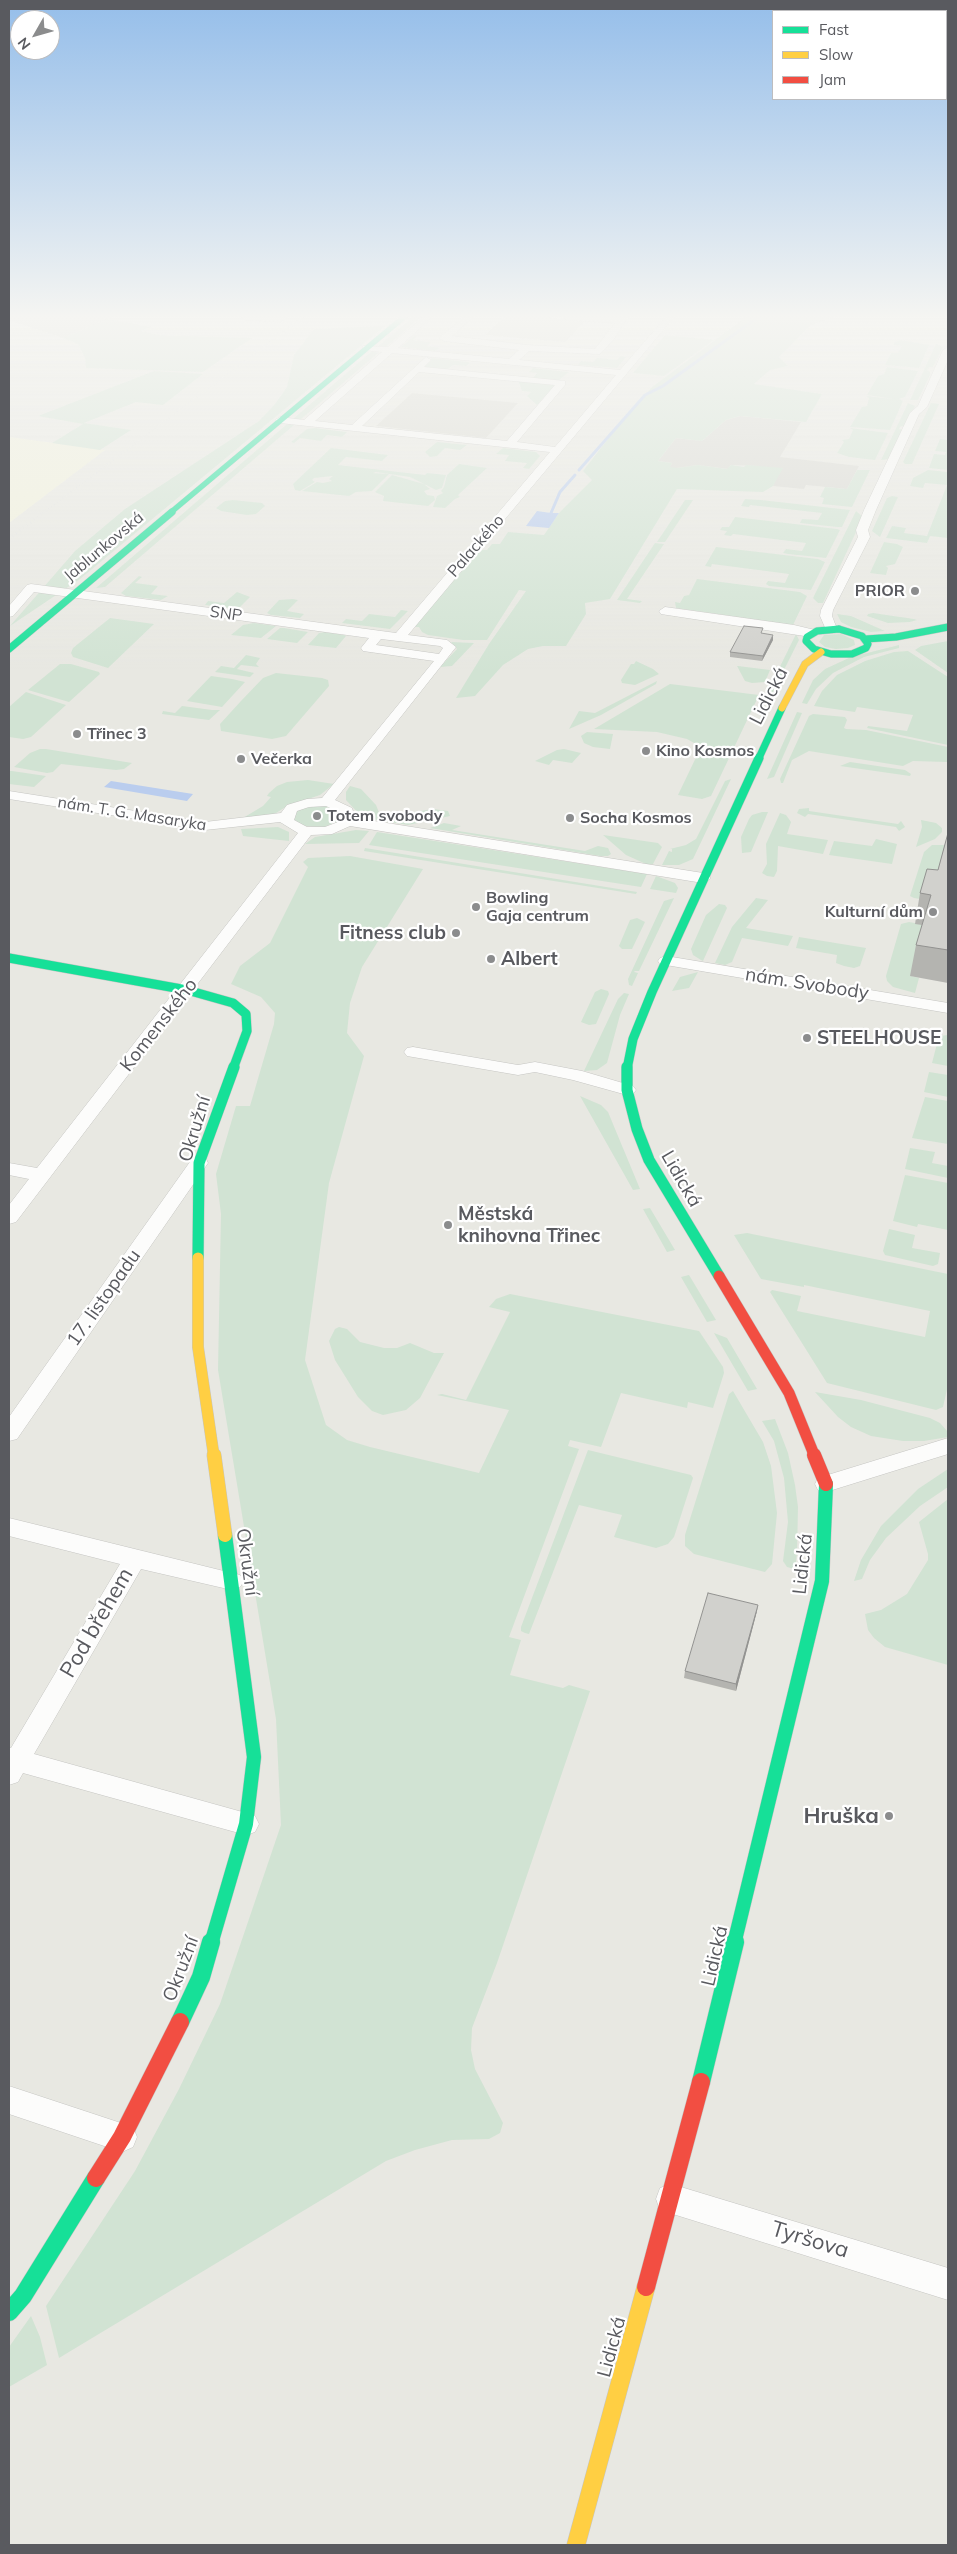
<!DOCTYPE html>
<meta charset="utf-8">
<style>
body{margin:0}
#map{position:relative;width:957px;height:2554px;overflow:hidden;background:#e8e8e2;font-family:Mulish,sans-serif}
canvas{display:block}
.frame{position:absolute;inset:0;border:10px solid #595a5f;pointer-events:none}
.legend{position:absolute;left:772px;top:10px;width:175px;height:90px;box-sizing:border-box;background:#fff;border:1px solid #bdbdbf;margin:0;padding:6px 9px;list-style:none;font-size:15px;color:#595a5f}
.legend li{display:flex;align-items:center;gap:10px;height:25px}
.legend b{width:25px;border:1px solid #bdbdbf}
.north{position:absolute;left:10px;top:10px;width:50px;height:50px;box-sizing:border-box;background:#fff;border:1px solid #bdbdbf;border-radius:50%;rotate:232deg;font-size:14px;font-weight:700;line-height:20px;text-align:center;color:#595a5f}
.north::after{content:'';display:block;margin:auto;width:18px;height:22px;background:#8b8c8d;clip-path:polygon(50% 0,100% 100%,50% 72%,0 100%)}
</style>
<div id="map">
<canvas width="957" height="2554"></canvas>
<div class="frame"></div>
<ul class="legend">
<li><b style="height:6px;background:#16e098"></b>Fast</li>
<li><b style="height:6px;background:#ffcf43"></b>Slow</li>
<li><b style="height:6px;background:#f24e42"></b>Jam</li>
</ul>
<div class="north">N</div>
</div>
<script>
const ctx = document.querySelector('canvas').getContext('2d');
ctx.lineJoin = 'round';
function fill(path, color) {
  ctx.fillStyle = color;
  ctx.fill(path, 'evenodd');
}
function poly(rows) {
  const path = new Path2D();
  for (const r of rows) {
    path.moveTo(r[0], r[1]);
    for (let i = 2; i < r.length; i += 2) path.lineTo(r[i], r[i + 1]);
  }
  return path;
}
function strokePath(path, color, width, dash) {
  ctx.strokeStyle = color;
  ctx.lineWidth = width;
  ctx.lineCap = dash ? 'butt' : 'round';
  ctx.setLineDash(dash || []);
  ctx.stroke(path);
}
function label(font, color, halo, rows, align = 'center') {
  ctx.font = font + ' Mulish,sans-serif';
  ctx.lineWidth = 4.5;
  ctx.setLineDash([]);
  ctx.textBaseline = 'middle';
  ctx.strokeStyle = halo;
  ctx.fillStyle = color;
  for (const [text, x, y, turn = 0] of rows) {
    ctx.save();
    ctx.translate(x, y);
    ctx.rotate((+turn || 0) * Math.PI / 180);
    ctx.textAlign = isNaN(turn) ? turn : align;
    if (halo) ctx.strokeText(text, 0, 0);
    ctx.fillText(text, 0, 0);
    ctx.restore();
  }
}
fill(poly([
 [9,437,105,450,9,523]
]), '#f1f1dc');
fill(poly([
 [9,317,112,317,63,338,9,320],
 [740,416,801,422,780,457,859,466,847,489,806,485,804,489,773,486,775,481,759,466,731,465,728,469,698,465,677,468,669,468,672,463,658,461,676,438,702,441,726,420]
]), '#d9d9d3');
fill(poly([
 [504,317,542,317,585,321,565,342,485,335],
 [412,393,518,403,486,438,376,426]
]), '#d8d8d0');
fill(poly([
 [413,317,421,317,386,347,377,347],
 [746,317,833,317,811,325,779,357,788,366,770,370,754,384,822,394,806,422,740,416,726,420,702,441,676,438,658,461,672,463,670,467,677,468,698,465,727,469,731,465,744,467,746,465,783,468,773,486,763,492,677,489,610,599,585,603,586,614,566,646,543,646,528,649,503,665,475,696,456,698,489,644,526,591,519,590,487,640,463,640,428,635,422,632,419,627,415,627,418,622,479,550,487,550,492,544,500,544,508,532,544,535,559,513,592,480,583,471,625,417,652,387],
 [107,319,151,327,141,331,159,335,252,338,203,372,86,368,85,358,78,344,63,338],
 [385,326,80,579,10,626,75,551,125,509,259,421,275,404,287,387,294,355,314,329],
 [665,335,714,340,664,376,633,373],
 [414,336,417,336,413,340,431,342,427,346,440,348,435,351,401,347],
 [901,340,929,345,919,368,885,365,891,353,898,353,902,346,893,345,895,342],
 [936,344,943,347,933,367,929,367,927,370,930,372,930,375,918,400,910,400],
 [372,351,378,353,300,420,293,419],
 [621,356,626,357,617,368,578,365,581,361,593,362,597,358,617,360],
 [432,358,468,362,470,363,466,366,453,365,447,370,423,368],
 [887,367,918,371,905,397,899,399,903,401,890,430,850,427,862,407,867,406,869,398,866,396,894,399,867,395,878,376,884,374],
 [533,368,568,372,569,372,558,381,532,379,537,373,529,372],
 [154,371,203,374,163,405,136,402,84,423,131,430,100,450,52,443,83,424,38,416],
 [518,380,551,384,555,386,537,405,527,396,531,392,522,391],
 [908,403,915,406,905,427,901,426,899,429,904,430,889,459,881,460],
 [931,403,939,404,912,464,905,464,903,462],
 [290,424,294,425,105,587,96,588,286,425],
 [315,428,346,432,347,432,342,437,327,435,321,441,300,438,294,443,291,442,307,429],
 [850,428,888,433,875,460,849,457,837,453,844,442,842,440,849,439,853,430],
 [940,439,948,440,948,470,929,468,934,454,945,455,946,452,935,451],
 [437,442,467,445,460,450,445,448,437,456,430,457,425,452],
 [331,448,388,455,382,461,346,457,338,465,425,475,427,473,446,475,442,488,436,490,410,477,376,472,373,473,389,474,372,491,356,492,349,496,302,491,317,482,323,483,332,481,329,479,333,476,314,478,312,480,315,482,300,491,295,490,293,484],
 [503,448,536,452,540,456,529,469,523,468,527,463,505,461,509,455,496,454],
 [459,464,487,468,458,495,460,497,455,499,445,508,433,507,437,496,443,493,441,491,444,487,447,475],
 [857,470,870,470,852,507,822,504,824,498,820,497,825,487,847,489],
 [928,470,948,472,948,538,930,536,927,543,886,538,892,526,906,528,904,533,927,536,947,485,925,483,923,488,910,486,913,478],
 [392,475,424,484,430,489,424,491,427,495,434,496,435,500,428,506,383,501,384,496,375,492],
 [892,496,898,497,880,537,872,531,887,498],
 [745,499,761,500,850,510,842,527,837,527,800,523,802,519,818,520,822,513,750,505,749,507,741,506],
 [233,500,262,503,265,506,256,514,247,515,221,511,216,508,225,501],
 [685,500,693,500,665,542,657,542],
 [856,511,863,517,823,603,818,603,813,598],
 [735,517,837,529,840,530,826,558,788,554,783,553,786,549,802,551,806,543,733,534,731,536,724,535,727,531,720,530,722,527,729,527],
 [884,542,897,544,903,547,902,549,895,564,886,566,888,568,886,575,870,573],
 [655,543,664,544,627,599,642,601,640,603,617,600],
 [716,547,818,559,825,562,811,590,769,586,766,584,768,581,785,583,789,574,712,564,711,567,705,566],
 [139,576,142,577,135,583,158,586,151,594,168,596,161,600,126,596,121,593],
 [697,579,800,592,807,596,793,625,676,608,675,602,680,603,684,596,689,595],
 [237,592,250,597,238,609,205,605,208,601,224,603],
 [293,599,298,600,287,611,304,614,300,618,271,615,267,613,279,600],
 [401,610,408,611,390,629,342,623,346,619,362,621,369,614,395,617],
 [873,613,914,619,917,620,910,622,888,623,867,616,868,614],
 [837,614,851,616,885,631,871,632,851,627,841,622],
 [110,618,154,624,108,668,73,657,71,653,73,648],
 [254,623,276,626,261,638,231,635,243,625],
 [280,628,284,628,308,632,297,643,267,639],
 [325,632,344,635,346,636,336,648,308,645,319,633],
 [796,634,799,640,771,696,766,695],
 [841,634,854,640,855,645,848,648,836,649,825,647,819,642,824,635],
 [948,641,948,673,915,650,921,646],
 [451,642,474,643,452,666,440,667,457,649],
 [899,645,899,648,864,657,833,673,816,689,807,704,802,703,813,680,825,669,851,657],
 [908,651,948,677,948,745,867,728,868,726,907,731,913,715,857,707,855,712,814,706,822,691,837,675,865,661,894,652],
 [246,655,260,658,256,664,259,667,241,665,237,669,254,673,250,677,215,672,221,666,234,668],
 [636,661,653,669,659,674,635,685,622,683,621,680,631,664,634,664],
 [60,664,71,664,99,672,100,674,69,702,28,690],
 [737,666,738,666,770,670,765,682,752,683,745,681],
 [276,673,322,678,328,680,329,686,286,736,272,739,221,731,220,724,241,701,263,678],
 [211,676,232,679,245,682,222,707,187,701],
 [657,681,656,684,601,715,569,729,579,711,595,713],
 [670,684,759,695,711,796,702,799,678,795,701,747,687,739,657,732,594,729],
 [26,692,66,705,31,737,23,739,9,737,9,707],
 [182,706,212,710,220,710,209,720,162,714,163,711,175,713],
 [797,712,802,713,774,777,767,779],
 [813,714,845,717,847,720,844,728,846,729,866,730,948,747,947,762,913,761,903,766,809,751,792,760,783,783,781,783,780,779,809,716],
 [587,732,613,734,610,749,593,747,584,743,581,736],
 [40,749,46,749,132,763,124,769,116,770,61,764,53,772,47,773,14,767,30,753],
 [564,749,581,753,572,763,553,760,549,765,535,761,557,750],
 [850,762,905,770,911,774,910,776,840,766],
 [10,771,12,771,46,776,34,787,9,784],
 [731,779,693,859,679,865,662,865,669,851,672,852,672,849,670,849,686,845,696,839,725,781],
 [308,780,334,784,320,795,287,806,273,815,243,818,263,806,271,797,267,796,269,793,277,786,287,782],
 [350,786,361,789,376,805,380,815,377,820,360,815,346,800,346,792],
 [322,805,340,812,341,819,325,827,302,826,294,820,296,812,300,809],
 [809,808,809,811,898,824,901,821,905,827,899,831,896,827,808,814,805,817,797,813,799,809],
 [433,809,448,811,450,816,408,825,385,821,396,815],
 [762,812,768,812,751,852,742,853,741,837,749,819,752,815],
 [780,813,786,815,791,822,787,834,828,840,823,854,778,846,777,871,774,877,767,876,762,873,767,864,766,844],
 [921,820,936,823,942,828,942,832,935,839,916,847,922,827],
 [444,823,461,826,452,830,585,851,598,846,608,848,611,854,608,856,600,856,430,828],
 [278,827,289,832,289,841,243,836,241,829],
 [356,830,369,831,359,843,305,844,315,837],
 [377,832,647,874,641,887,369,845],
 [603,835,658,843,662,847,653,864,646,864,626,855],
 [876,839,897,844,892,864,829,855,834,841,872,846],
 [932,845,948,845,932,901,914,898,910,896,924,852],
 [365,848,637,892,636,894,364,851],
 [350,856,423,869,362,967,350,1003,347,1033,364,1056,329,1183,305,1360,326,1425,347,1440,370,1447,479,1473,509,1410,437,1395,442,1394,466,1400,510,1312,489,1307,496,1299,510,1294,699,1331,723,1367,724,1373,713,1408,688,1402,687,1408,621,1393,601,1447,570,1440,568,1446,579,1449,509,1637,521,1640,510,1675,563,1688,569,1685,590,1691,497,1963,472,2028,471,2050,475,2069,503,2123,500,2133,489,2139,452,2140,415,2150,386,2161,59,2358,46,2306,135,2171,179,2089,220,2004,281,1825,276,1719,218,1370,221,1214,216,1174,236,1106,250,1106,274,1024,275,1013,261,997,231,984,240,966,270,943,308,867,303,862,308,858],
 [656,876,675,883,678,888,676,893,650,889],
 [674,898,639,971,635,971,634,972,638,973,632,986,629,985,628,979,664,901],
 [756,898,768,900,746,928,793,936,788,946,742,938,732,962,725,965,715,963,732,927],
 [719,904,725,905,727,908,703,961,701,960,693,955,691,949,706,915],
 [637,918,645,922,632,949,622,949,619,946,630,920],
 [909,922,925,925,911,976,919,978,915,993,893,987,887,981,886,976,901,924],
 [799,937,866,948,860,966,854,968,844,966,836,963,837,955,796,948],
 [698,972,689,988,672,991,680,977],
 [601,989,608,991,609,994,596,1024,589,1025,581,1022,595,992],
 [624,993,629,994,620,1015,607,1063,597,1070,584,1071,618,999],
 [948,1035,948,1066,932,1063,939,1036],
 [929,1072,948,1075,948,1097,924,1092],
 [580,1096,601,1105,608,1112,640,1189,633,1190],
 [925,1097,948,1101,948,1144,912,1138],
 [910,1148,935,1152,932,1163,948,1166,948,1178,905,1169],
 [905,1175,948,1183,948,1230,918,1224,917,1227,893,1221],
 [650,1208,675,1250,667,1252,643,1209],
 [889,1229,915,1235,912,1248,940,1253,938,1264,933,1266,885,1255,883,1251],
 [747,1233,948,1274,948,1385,943,1407,936,1410,827,1383,770,1292,772,1290,801,1296,797,1311,925,1337,930,1311,804,1285,804,1287,761,1279,734,1235],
 [689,1275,716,1320,707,1322,681,1277],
 [339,1327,347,1329,360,1342,384,1348,397,1348,410,1343,434,1353,444,1353,420,1398,406,1410,383,1415,372,1411,358,1397,335,1360,329,1341,335,1329],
 [714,1333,727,1338,757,1389,748,1391],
 [733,1391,763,1442,771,1466,777,1513,772,1564,765,1572,694,1554,685,1546,685,1535,700,1487,729,1394],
 [815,1392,861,1400,930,1418,940,1423,948,1432,948,1437,924,1441,903,1441,871,1436,851,1427,838,1417],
 [775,1419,788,1453,795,1485,798,1507,797,1553,795,1569,787,1567,783,1561,788,1522,784,1478,774,1441,762,1421],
 [588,1450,691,1475,693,1478,674,1537,668,1544,656,1548,614,1537,622,1515,579,1505,529,1634,525,1633,521,1631,521,1627],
 [948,1469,948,1487,920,1506,886,1538,870,1560,862,1579,854,1581,861,1560,881,1526,918,1489],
 [948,1499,948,1665,885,1647,874,1638,868,1630,865,1614,881,1610,907,1594,928,1560,928,1554,919,1522],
 [31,2316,40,2337,47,2365,9,2387,9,2347]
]), '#d1e3d3');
fill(poly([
 [537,511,551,513,559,513,549,528,526,526],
 [111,781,193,794,187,801,104,787]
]), '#bacdee');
strokePath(poly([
 [579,470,645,395,663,386,758,317],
 [551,513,560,492,575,475]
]), '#bacdee', 3);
const street = poly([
 [242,317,287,317,281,322,246,320,242,317],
 [423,317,432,317,398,348,509,359,519,350,444,341,439,338,464,317,473,317,452,336,527,345,595,349,615,323,568,320,564,317,628,317,614,339,600,354,529,351,519,360,620,370,666,317,674,317,408,635,447,640,456,647,335,800,352,808,355,818,703,873,711,878,703,883,350,826,332,834,311,835,16,1222,9,1224,9,1205,29,1179,9,1175,9,1163,37,1168,298,833,280,822,205,830,9,799,9,791,205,822,281,813,287,805,307,799,322,798,434,661,363,651,361,648,369,638,34,592,13,616,9,617,9,606,27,585,31,584,396,633,550,452,280,423,275,420,280,417,304,420,382,352,363,350,363,346,388,347,423,317],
 [392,353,616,375,555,447,517,442,565,385,565,381,424,367,431,360,426,357,352,425,315,421,392,353],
 [419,372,555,385,507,441,362,426,419,372],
 [381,639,440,646,443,648,439,654,376,645,381,639],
 [326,806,341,813,342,816,338,822,325,827,307,827,294,820,297,811,309,807,326,806],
 [948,347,948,360,927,407,919,414,876,510,868,530,870,537,833,610,832,616,837,629,835,632,827,632,820,616,821,610,858,537,856,530,864,510,910,413,918,406,943,350,948,347],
 [665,607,794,625,815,630,817,633,811,637,661,614,659,611,665,607],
 [666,956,948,1003,948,1013,660,964,658,961,660,958,666,956],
 [413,1047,518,1065,535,1062,582,1071,633,1086,636,1090,633,1094,627,1095,573,1080,535,1072,518,1075,407,1056,404,1052,407,1048,413,1047],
 [199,1157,206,1159,208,1163,17,1439,9,1441,9,1417,192,1159,199,1157],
 [948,1438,948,1454,826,1492,818,1490,815,1484,818,1478,948,1438],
 [9,1518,240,1575,244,1581,240,1587,232,1590,141,1569,34,1754,246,1813,255,1816,259,1824,255,1832,246,1835,23,1773,18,1782,9,1785,9,1747,11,1748,120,1564,9,1536,9,1518],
 [9,2086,133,2127,137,2137,133,2147,122,2152,9,2114,9,2086],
 [671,2184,948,2268,948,2300,660,2210,656,2199,660,2188,671,2184]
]);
const fastFar5 = poly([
 [170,513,404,317]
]);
const fastFar4 = poly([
 [839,629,862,636,868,644,866,648,852,654,831,654,814,649,806,641,807,637,817,631,839,629],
 [866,639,896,637,948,627],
 [9,649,172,512],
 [758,760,782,708]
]);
const fastFar3 = poly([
 [9,958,187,990,233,1003,246,1014,247,1031,233,1069],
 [627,1069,633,1039,652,992,759,758]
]);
const fastFar2 = poly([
 [627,1067,627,1090,637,1129,649,1160,719,1276],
 [198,1258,199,1163,234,1067]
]);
const fastFar1 = poly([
 [211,1944,246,1824,254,1757,225,1535],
 [734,1944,822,1581,826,1484]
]);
const fast = poly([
 [180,2022,201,1977,211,1942],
 [701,2082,735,1942],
 [9,2312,23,2296,96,2178]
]);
const slowFar3 = poly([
 [782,708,805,664,821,652]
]);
const slowFar2 = poly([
 [198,1258,198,1347,214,1457]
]);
const slowFar1 = poly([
 [214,1455,225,1535]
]);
const slow = poly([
 [576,2545,646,2287]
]);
const jamFar2 = poly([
 [719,1276,789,1393,815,1457]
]);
const jamFar1 = poly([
 [814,1455,826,1484]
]);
const jam = poly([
 [96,2178,122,2137,180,2022],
 [646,2287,701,2082]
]);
strokePath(street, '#c5c5c2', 1);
strokePath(fastFar5, '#c5c5c4', 6);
strokePath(fastFar4, '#c5c5c4', 8);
strokePath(fastFar3, '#c5c5c4', 10);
strokePath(fastFar2, '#c5c5c4', 12);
strokePath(fastFar1, '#c5c5c4', 15);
strokePath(fast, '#c5c5c4', 19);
strokePath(slowFar3, '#c5c5c4', 8);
strokePath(slowFar2, '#c5c5c4', 12);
strokePath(slowFar1, '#c5c5c4', 15);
strokePath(slow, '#c5c5c4', 19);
strokePath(jamFar2, '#c5c5c4', 12);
strokePath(jamFar1, '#c5c5c4', 15);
strokePath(jam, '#c5c5c4', 19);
fill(street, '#fcfcfb');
strokePath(fastFar5, '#16e098', 5.5);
strokePath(fastFar4, '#16e098', 7);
strokePath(fastFar3, '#16e098', 9);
strokePath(fastFar2, '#16e098', 11);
strokePath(fastFar1, '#16e098', 14);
strokePath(fast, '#16e098', 18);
strokePath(slowFar3, '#ffcf43', 7);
strokePath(slowFar2, '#ffcf43', 11);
strokePath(slowFar1, '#ffcf43', 14);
strokePath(slow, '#ffcf43', 18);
strokePath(jamFar2, '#f24e42', 11);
strokePath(jamFar1, '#f24e42', 14);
strokePath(jam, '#f24e42', 18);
strokePath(poly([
 [43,513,303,317]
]), '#e1e2e1', 2, [0.5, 3]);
strokePath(poly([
 [9,539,44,512]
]), '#e1e2e1', 2.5, [0.5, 4]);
fill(poly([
 [762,634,773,640,762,661,730,657,730,652],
 [948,833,948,983,910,976,916,945,922,925,915,924,920,893,938,870],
 [757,1611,736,1691,684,1678,685,1671]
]), '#b4b4b0');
fill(poly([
 [773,635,773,640,762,661,763,656],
 [758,1605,757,1611,736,1691,736,1684]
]), '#929290');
const building = poly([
 [744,626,763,628,761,633,773,635,763,656,730,652,744,626],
 [948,833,948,950,916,945,931,895,920,893,927,869,938,870,948,833],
 [708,1593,758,1605,736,1684,685,1671,708,1593]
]);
fill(building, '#d1d1cd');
strokePath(building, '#929290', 1);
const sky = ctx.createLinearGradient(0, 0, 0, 674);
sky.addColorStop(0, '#95beea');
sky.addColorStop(0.47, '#f5f5f2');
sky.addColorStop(1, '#f5f5f200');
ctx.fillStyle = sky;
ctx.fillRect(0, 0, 957, 674);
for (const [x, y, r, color] of [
 [915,591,5,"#8b8c8d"],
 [77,734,5,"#8b8c8d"],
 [646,751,5,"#8b8c8d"],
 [241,759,5,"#8b8c8d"],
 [317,816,5,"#8b8c8d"],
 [570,818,5,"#8b8c8d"],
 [476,907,5,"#8b8c8d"],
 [933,912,5,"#8b8c8d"],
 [456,933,5,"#8b8c8d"],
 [491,959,5,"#8b8c8d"],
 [807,1038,5,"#8b8c8d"],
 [448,1225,5,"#8b8c8d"],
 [889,1816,5,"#8b8c8d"]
]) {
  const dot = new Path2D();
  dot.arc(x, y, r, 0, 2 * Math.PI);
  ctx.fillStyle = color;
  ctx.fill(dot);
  strokePath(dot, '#fff', 2);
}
label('16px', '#595a5f', '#fff', [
 ["Palackého",476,546,-49],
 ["Jablunkovská",104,547,-40],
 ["SNP",226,614,8],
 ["nám. T. G. Masaryka",132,814,9]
]);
label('bold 16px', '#595a5f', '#fff', [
 ["PRIOR",905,591,"right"],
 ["Třinec 3",87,734],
 ["Kino Kosmos",656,751],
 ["Večerka",251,759],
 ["Totem svobody",327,816],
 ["Socha Kosmos",580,818],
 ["Bowling",486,898],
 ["Gaja centrum",486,916],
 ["Kulturní dům",923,912,"right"]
], 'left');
label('19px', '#595a5f', '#fff', [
 ["Lidická",769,696,-63],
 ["nám. Svobody",807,984,9],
 ["Komenského",159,1025,-52],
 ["Okružní",195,1129,-73],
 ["Lidická",681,1179,60],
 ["17. listopadu",104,1298,-55],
 ["Okružní",247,1562,82],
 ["Lidická",803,1564,-84],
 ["Lidická",715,1956,-77],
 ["Okružní",181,1969,-69],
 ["Lidická",612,2347,-75]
]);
label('bold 19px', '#595a5f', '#fff', [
 ["Fitness club",446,933,"right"],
 ["Albert",501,959],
 ["STEELHOUSE",817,1038],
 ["Městská",458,1214],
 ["knihovna Třinec",458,1236]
], 'left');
label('22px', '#595a5f', '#fff', [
 ["Pod břehem",97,1623,-60],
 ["Tyršova",810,2240,17]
]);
label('bold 22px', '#595a5f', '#fff', [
 ["Hruška",879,1816]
], 'right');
</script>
